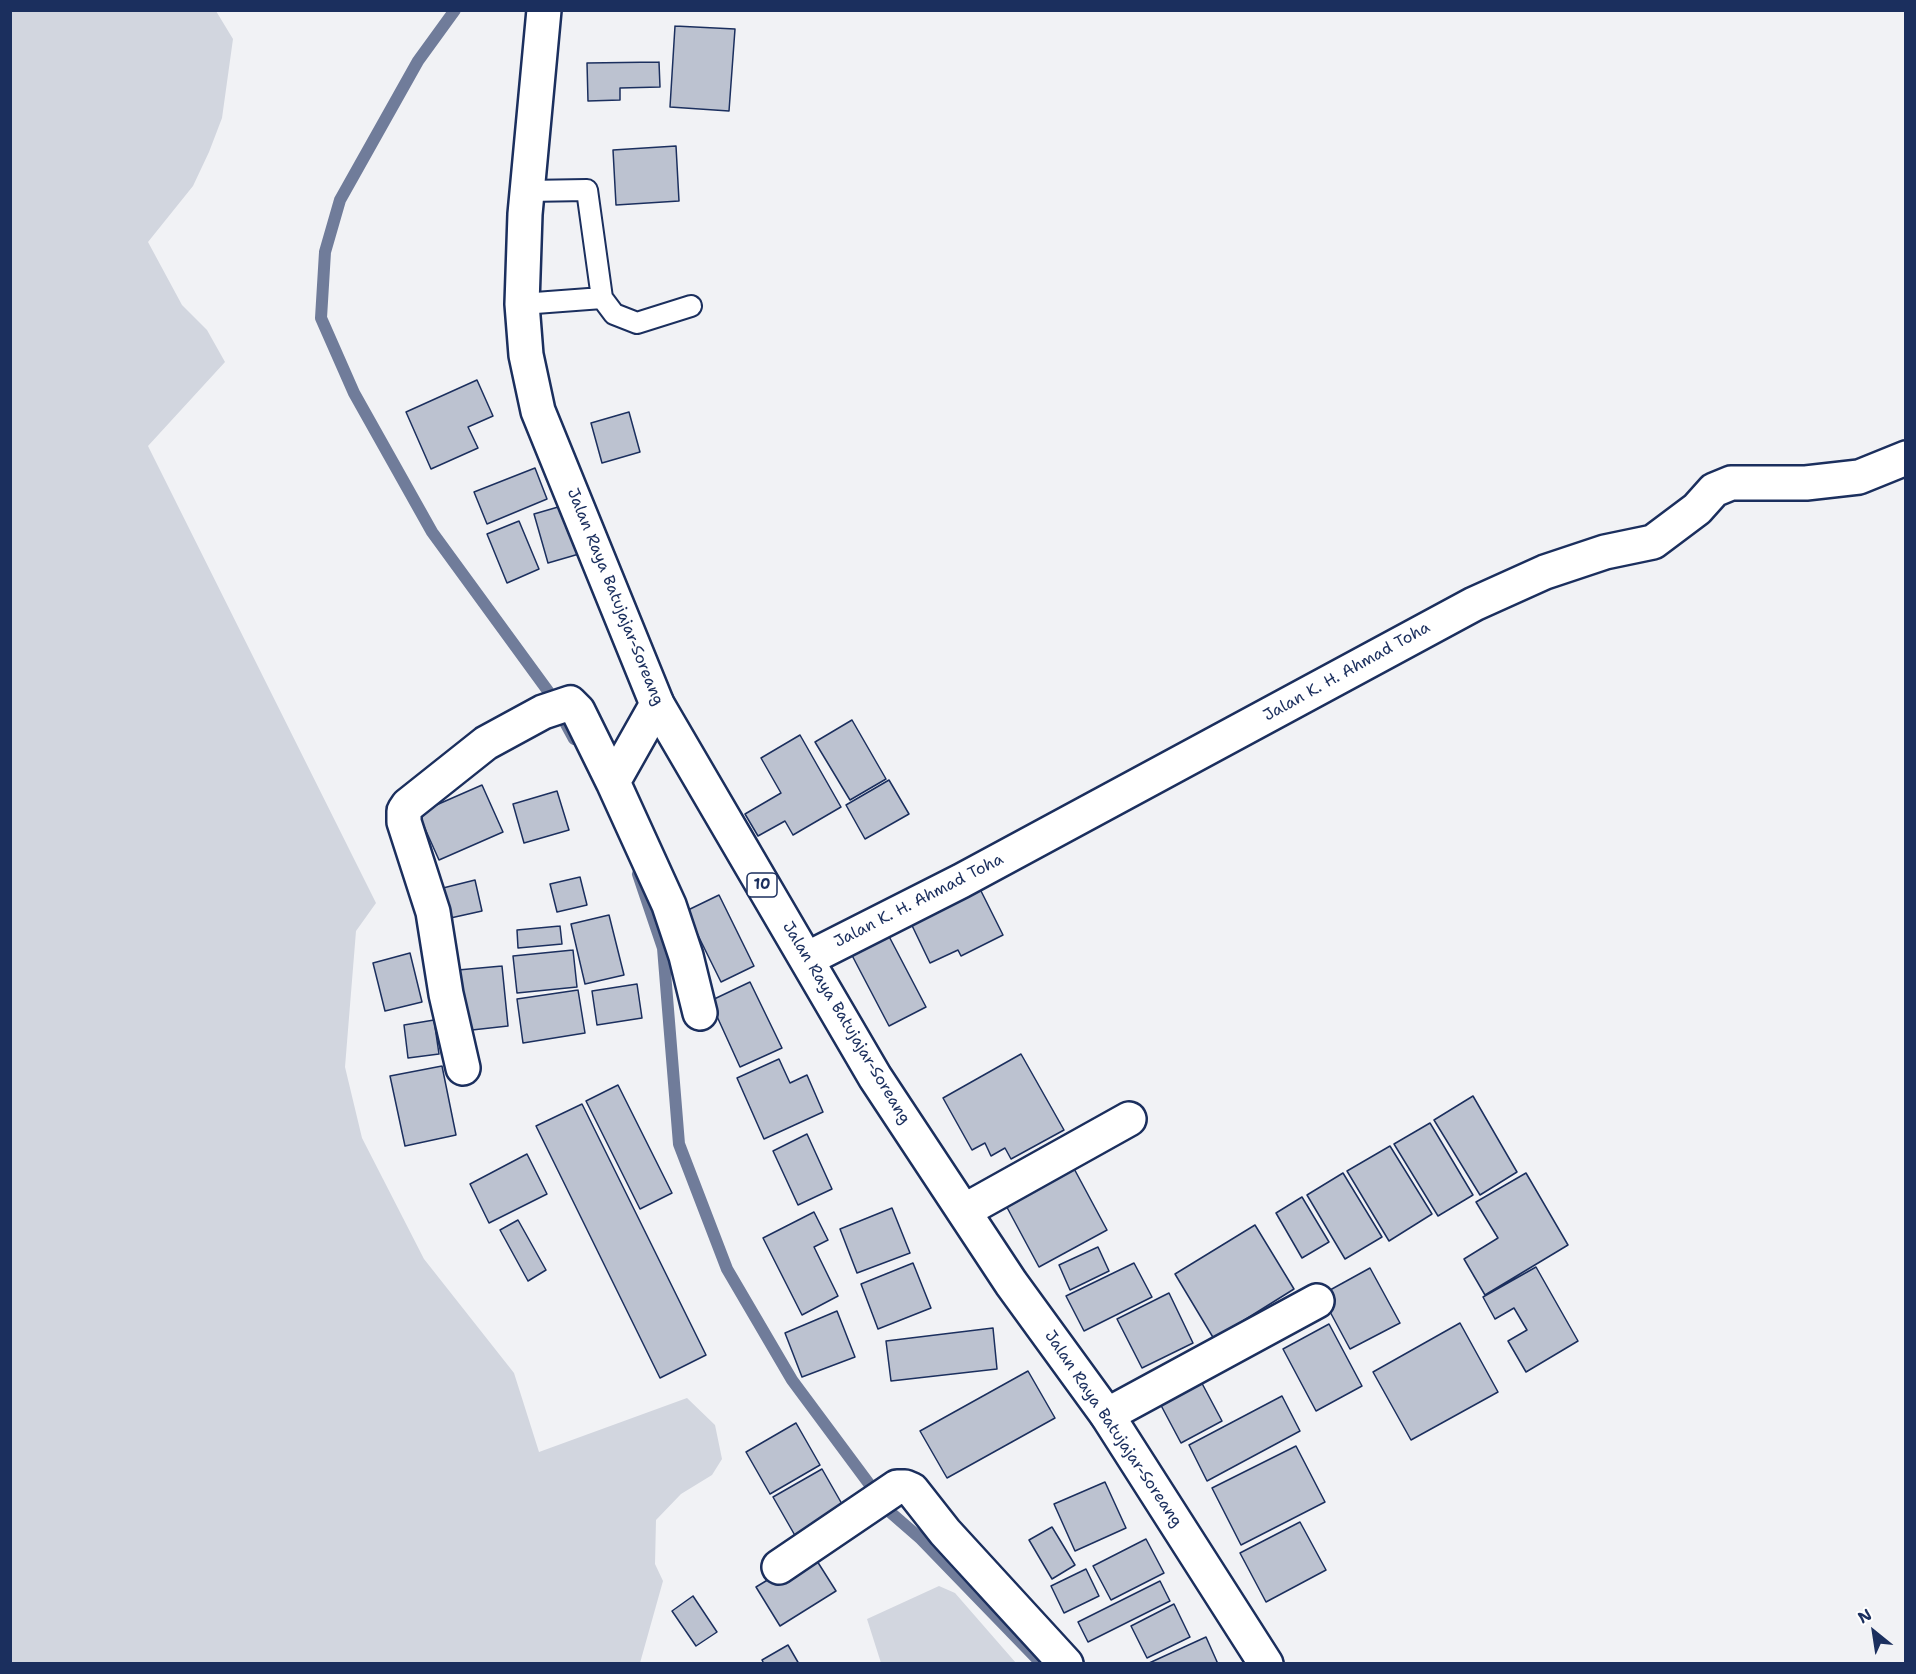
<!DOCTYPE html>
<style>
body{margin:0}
#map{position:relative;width:1916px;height:1674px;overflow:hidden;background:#f1f2f5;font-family:"Shantell Sans",sans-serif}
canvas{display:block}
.frame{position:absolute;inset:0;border:12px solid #1b2f5e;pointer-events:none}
.north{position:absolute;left:1844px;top:1602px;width:60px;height:60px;-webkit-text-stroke:4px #fff;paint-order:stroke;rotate:330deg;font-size:16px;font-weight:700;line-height:24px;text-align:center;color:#1b2f5e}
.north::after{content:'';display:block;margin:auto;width:21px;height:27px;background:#1b2f5e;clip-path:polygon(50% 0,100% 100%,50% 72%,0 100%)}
</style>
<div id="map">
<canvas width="1916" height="1674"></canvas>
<div class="frame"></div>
<div class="north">N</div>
</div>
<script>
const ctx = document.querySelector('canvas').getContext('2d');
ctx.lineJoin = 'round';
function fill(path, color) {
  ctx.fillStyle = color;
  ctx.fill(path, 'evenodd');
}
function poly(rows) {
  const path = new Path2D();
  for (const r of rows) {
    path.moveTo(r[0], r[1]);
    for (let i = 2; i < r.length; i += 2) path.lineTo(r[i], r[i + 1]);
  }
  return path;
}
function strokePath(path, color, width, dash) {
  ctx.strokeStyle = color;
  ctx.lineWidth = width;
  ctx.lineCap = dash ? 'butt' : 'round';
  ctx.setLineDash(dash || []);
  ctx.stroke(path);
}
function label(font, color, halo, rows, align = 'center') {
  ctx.font = font + ' "Shantell Sans",sans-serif';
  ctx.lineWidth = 4.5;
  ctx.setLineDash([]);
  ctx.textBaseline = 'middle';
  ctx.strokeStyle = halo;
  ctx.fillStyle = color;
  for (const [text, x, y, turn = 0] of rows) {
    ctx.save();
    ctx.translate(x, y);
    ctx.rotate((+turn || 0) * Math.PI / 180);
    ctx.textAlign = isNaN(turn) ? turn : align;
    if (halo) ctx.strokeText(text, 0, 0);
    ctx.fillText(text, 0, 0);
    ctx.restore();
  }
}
fill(poly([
 [11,10,216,11,233,39,222,118,209,152,193,186,148,242,182,305,207,330,225,362,148,446,376,903,356,931,345,1067,362,1138,424,1259,514,1373,539,1452,687,1398,715,1425,722,1459,712,1475,681,1494,656,1520,655,1564,663,1581,640,1663,11,1663],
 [939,1586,955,1593,1016,1663,881,1663,867,1619]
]), '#d2d6df');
strokePath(poly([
 [455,10,418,61,340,200,325,252,321,318,354,393,432,532,548,691,574,739],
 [638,874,663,948,679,1144,727,1269,792,1380,890,1512,921,1539,1042,1664]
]), '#707c9a', 12);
const building = poly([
 [675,26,735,29,729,111,670,107,675,26],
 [659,62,660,87,620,88,620,100,588,101,587,63,659,62],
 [676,146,679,201,616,205,613,150,676,146],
 [477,380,493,416,468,427,478,448,431,469,406,412,477,380],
 [629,412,640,452,602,463,591,423,629,412],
 [535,468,547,499,487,524,474,492,535,468],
 [565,505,579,554,548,563,534,514,565,505],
 [519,521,539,569,507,583,487,534,519,521],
 [852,720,886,779,850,800,815,742,852,720],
 [800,735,841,807,793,835,785,821,758,836,745,814,781,793,761,758,800,735],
 [889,780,909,814,865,839,846,805,889,780],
 [482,785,503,832,439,860,418,813,482,785],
 [557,791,569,830,524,843,513,804,557,791],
 [580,877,587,905,557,912,550,884,580,877],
 [975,879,1003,935,961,956,958,950,930,963,906,913,975,879],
 [475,880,482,911,446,919,439,889,475,880],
 [719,895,754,966,721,982,686,911,719,895],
 [609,915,624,975,585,984,571,924,609,915],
 [882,923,926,1007,889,1026,845,942,882,923],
 [560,926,562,944,518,948,517,930,560,926],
 [573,950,577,987,517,993,513,956,573,950],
 [410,953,422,1002,385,1011,373,963,410,953],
 [502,966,508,1026,463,1031,458,970,502,966],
 [750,982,782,1048,740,1067,710,1001,750,982],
 [637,984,642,1018,597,1025,592,991,637,984],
 [578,990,585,1033,523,1043,517,999,578,990],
 [434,1020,439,1054,408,1058,404,1025,434,1020],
 [1021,1054,1064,1130,1011,1159,1005,1148,991,1156,985,1143,972,1150,943,1098,1021,1054],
 [779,1059,790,1083,807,1075,823,1112,764,1139,737,1078,779,1059],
 [442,1066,456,1135,405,1146,390,1076,442,1066],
 [618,1085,672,1193,640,1209,586,1101,618,1085],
 [1473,1096,1517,1172,1480,1195,1434,1120,1473,1096],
 [582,1104,706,1355,660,1378,536,1126,582,1104],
 [1430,1123,1473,1195,1438,1216,1394,1144,1430,1123],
 [807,1134,832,1189,798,1205,773,1151,807,1134],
 [1390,1146,1432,1214,1389,1241,1347,1171,1390,1146],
 [527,1154,547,1194,489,1223,470,1184,527,1154],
 [1071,1163,1107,1230,1039,1267,1003,1200,1071,1163],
 [1343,1173,1382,1237,1345,1259,1307,1195,1343,1173],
 [1526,1173,1568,1245,1485,1295,1464,1259,1498,1238,1476,1202,1526,1173],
 [1302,1197,1329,1242,1302,1258,1276,1213,1302,1197],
 [892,1208,910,1253,857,1273,840,1229,892,1208],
 [814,1212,828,1240,814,1247,838,1296,802,1315,763,1238,814,1212],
 [518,1220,546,1270,528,1281,500,1230,518,1220],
 [1255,1225,1294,1289,1214,1339,1175,1274,1255,1225],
 [1098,1247,1109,1271,1070,1290,1059,1265,1098,1247],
 [913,1263,931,1308,878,1329,861,1284,913,1263],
 [1134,1263,1152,1297,1084,1331,1066,1296,1134,1263],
 [1536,1267,1578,1341,1526,1372,1508,1341,1527,1330,1514,1308,1495,1319,1483,1297,1536,1267],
 [1370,1268,1400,1323,1350,1349,1321,1295,1370,1268],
 [1169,1293,1193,1343,1142,1368,1117,1319,1169,1293],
 [837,1311,855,1357,802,1377,785,1333,837,1311],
 [1460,1323,1498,1392,1411,1440,1373,1372,1460,1323],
 [1329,1324,1362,1386,1316,1411,1283,1349,1329,1324],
 [993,1328,997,1369,891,1381,886,1341,993,1328],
 [1028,1371,1055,1418,947,1478,920,1431,1028,1371],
 [1197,1374,1222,1421,1181,1443,1156,1396,1197,1374],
 [1282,1396,1300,1431,1207,1481,1189,1445,1282,1396],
 [796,1423,820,1465,770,1494,746,1452,796,1423],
 [1296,1446,1325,1502,1241,1545,1212,1488,1296,1446],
 [822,1469,846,1511,797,1539,773,1497,822,1469],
 [1105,1482,1126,1528,1075,1551,1054,1504,1105,1482],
 [1300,1522,1326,1570,1266,1602,1240,1553,1300,1522],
 [1052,1527,1075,1565,1052,1579,1029,1540,1052,1527],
 [1146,1539,1164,1573,1111,1600,1093,1566,1146,1539],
 [812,1553,836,1591,780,1626,756,1587,812,1553],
 [1086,1569,1099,1596,1064,1613,1051,1586,1086,1569],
 [1160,1581,1170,1601,1088,1642,1078,1622,1160,1581],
 [693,1596,717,1632,696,1646,672,1611,693,1596],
 [1174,1604,1190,1637,1147,1658,1131,1626,1174,1604],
 [1206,1637,1218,1664,1147,1664,1206,1637],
 [788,1645,799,1664,764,1664,762,1660,788,1645]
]);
fill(building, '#bcc2d0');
strokePath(building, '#1b2f5e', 1.5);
const service = poly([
 [527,191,587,190,602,298,614,314,637,323,691,306],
 [522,304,602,298]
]);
const minor = poly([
 [657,704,613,782,669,905,686,956,700,1013],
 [807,959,961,881,1474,604,1545,572,1605,552,1653,542,1697,509,1714,490,1731,483,1806,483,1859,477,1906,458],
 [463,1068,446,994,433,912,404,822,404,811,408,805,486,743,543,712,570,703,578,711,613,782],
 [964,1211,1129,1119],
 [1107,1415,1317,1301],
 [779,1567,897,1487,905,1487,912,1490,945,1532,1066,1664]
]);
const trunk = poly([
 [544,10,525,214,522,304,526,355,538,411,657,704,875,1077,1011,1283,1107,1415,1266,1664]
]);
strokePath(service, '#1b2f5e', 24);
strokePath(minor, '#1b2f5e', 38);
strokePath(trunk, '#1b2f5e', 38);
strokePath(service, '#fff', 20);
strokePath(minor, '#fff', 33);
strokePath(trunk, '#fff', 33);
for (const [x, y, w] of [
 [762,885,30]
]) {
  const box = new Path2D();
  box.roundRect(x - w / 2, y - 12, w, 24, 4.5);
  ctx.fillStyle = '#fff';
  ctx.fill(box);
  strokePath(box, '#1b2f5e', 1.5);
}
label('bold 15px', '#1b2f5e', null, [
 ["10",762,885]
]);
label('16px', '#1b2f5e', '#fff', [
 ["Jalan Raya Batujajar-Soreang",615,597,68],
 ["Jalan K. H. Ahmad Toha",1347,672,-29],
 ["Jalan K. H. Ahmad Toha",919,901,-27],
 ["Jalan Raya Batujajar-Soreang",846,1023,59],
 ["Jalan Raya Batujajar-Soreang",1113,1429,56]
]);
</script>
